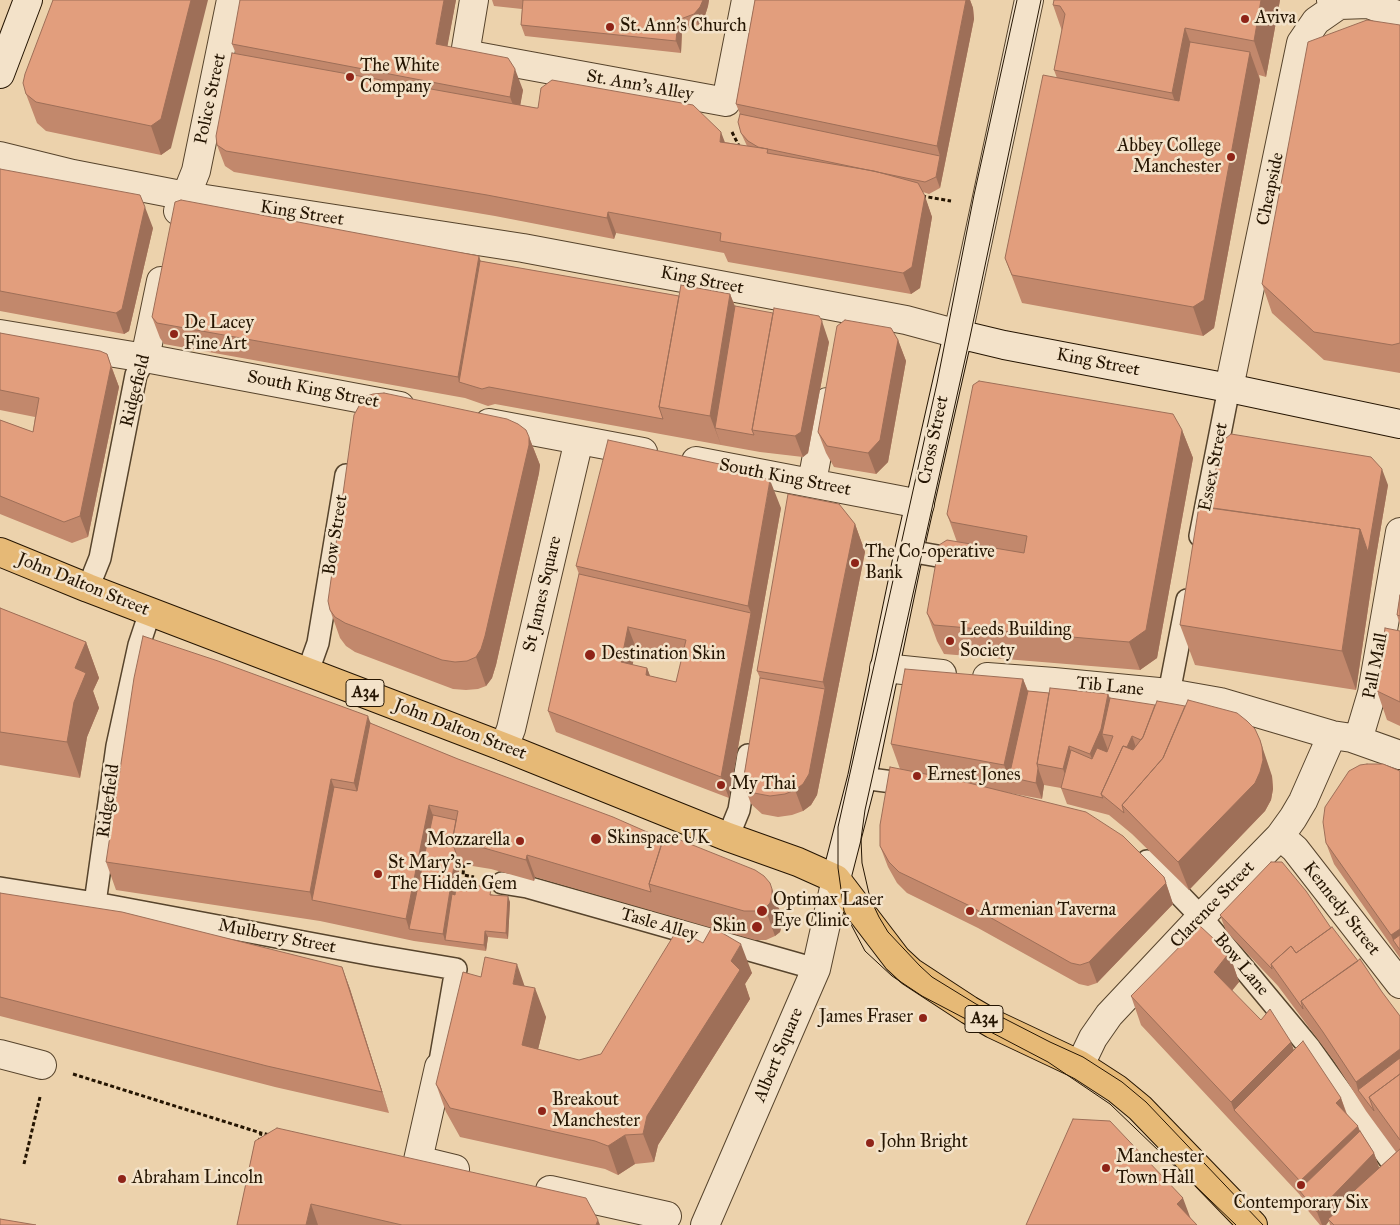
<!DOCTYPE html>
<style>
body{margin:0}
canvas{display:block;background:#ecd2ac}
</style>
<canvas width="1400" height="1225"></canvas>
<script>
const ctx = document.querySelector('canvas').getContext('2d');
ctx.lineJoin = 'round';
function poly(rows) {
  const path = new Path2D();
  for (const r of rows) {
    path.moveTo(r[0], r[1]);
    for (let i = 2; i < r.length; i += 2) path.lineTo(r[i], r[i + 1]);
  }
  return path;
}
function strokePath(path, color, width, dash) {
  ctx.strokeStyle = color;
  ctx.lineWidth = width;
  ctx.lineCap = dash ? 'butt' : 'round';
  ctx.setLineDash(dash || []);
  ctx.stroke(path);
}
function fill(path, color) {
  ctx.fillStyle = color;
  ctx.fill(path, 'evenodd');
}
function label(font, color, halo, rows, align = 'center') {
  ctx.font = font + ' "IM FELL Great Primer",serif';
  ctx.lineWidth = 5;
  ctx.setLineDash([]);
  ctx.textBaseline = 'middle';
  ctx.strokeStyle = halo;
  ctx.fillStyle = color;
  for (const [text, x, y, turn = 0] of rows) {
    ctx.save();
    ctx.translate(x, y);
    ctx.rotate((+turn || 0) * Math.PI / 180);
    ctx.textAlign = isNaN(turn) ? turn : align;
    if (halo) ctx.strokeText(text, 0, 0);
    ctx.fillText(text, 0, 0);
    ctx.restore();
  }
}
const lane = poly([
 [1200,536,1229,388],
 [909,551,966,561],
 [88,588,100,558,136,375,145,358],
 [308,671,318,643,346,475],
 [1169,693,1187,600],
 [862,778,916,785],
 [728,837,739,810,748,755],
 [1147,861,1201,917,1310,1048,1400,1174],
 [502,883,527,887,816,969],
 [0,888,95,903,373,955,456,969,439,1067],
 [95,903,117,746,139,645,150,612]
]);
const street = poly([
 [474,0,465,54,726,102,746,0],
 [1331,0,1339,5,1368,4,1400,16],
 [0,156,73,174,186,196,523,248,906,320,958,334,1029,0],
 [178,211,186,196,196,171,231,0],
 [0,334,145,358,400,406],
 [145,358,161,281],
 [1229,388,1301,43,1316,21,1339,5],
 [489,423,643,452],
 [696,461,920,504],
 [812,482,827,402],
 [884,668,942,674],
 [987,677,1054,682,1169,693,1220,702,1332,735,1352,738,1400,755],
 [1358,740,1372,693,1400,532],
 [504,747,511,729,579,440],
 [1280,836,1295,849,1400,984],
 [0,1054,42,1065],
 [1080,1065,1093,1038,1109,1015,1201,917,1280,836,1293,818,1303,801,1332,735],
 [439,1067,418,1160,455,1169],
 [550,1190,667,1216],
 [705,1225,816,969,836,879]
]);
const secondary = poly([
 [0,74,28,0],
 [836,879,862,778,909,551,958,334,1004,345,1229,388,1400,424]
]);
const primary = poly([
 [0,552,88,588,504,747,728,837,798,862,836,879,897,959,911,972,969,1010,993,1024,1080,1065,1117,1089,1140,1108,1253,1225]
]);
strokePath(lane, '#57442c', 24);
strokePath(street, '#57442c', 30);
strokePath(secondary, '#251502', 30);
strokePath(primary, '#251502', 30);
strokePath(poly([
 [732,132,739,146],
 [922,196,951,201],
 [464,864,463,875,474,877],
 [73,1074,261,1133],
 [259,1142,261,1133,270,1135],
 [24,1164,40,1097]
]), '#251502', 3, [4, 2.5]);
strokePath(lane, '#f3e2c9', 21);
strokePath(street, '#f3e2c9', 28);
strokePath(secondary, '#f3e2c9', 28);
strokePath(primary, '#e6b976', 28);
strokePath(poly([
 [1017,0,974,195,937,383,838,827,838,868,844,911,865,951,892,976,922,996,1048,1062,1110,1104,1236,1225],
 [1041,0,970,337,865,810,861,839,862,863,870,898,879,917,888,932,920,966,932,977,976,1004,1050,1042,1083,1057,1122,1082,1146,1102,1263,1225]
]), '#251502', 1);
fill(poly([
 [53,0,171,148,161,155,46,131,37,123,26,94],
 [456,0,447,46,523,90,520,105,747,146,741,133,740,114,736,104,755,0,970,0,973,8,974,19,940,188,929,194,923,192,932,217,920,288,911,294,728,262,724,253,616,233,614,239,495,216,234,172,225,166,217,145,236,54,232,44],
 [492,0,709,0,708,6,704,19,698,25,682,31,681,53,525,36,521,25,522,9,494,6],
 [1280,0,1266,77,1259,75,1260,80,1214,328,1203,336,1022,303,1005,258,1057,78,1054,70,1062,31,1053,5],
 [1400,25,1400,373,1324,360,1272,313,1262,284],
 [0,169,153,228,129,331,124,334,0,311],
 [479,256,480,261,679,296,730,294,735,306,829,342,808,453,803,457,760,452,721,445,495,404,488,406,465,398,164,344,160,338,152,317],
 [0,333,107,354,119,387,88,537,72,543,0,514,0,420,33,432,35,417,0,410],
 [898,340,906,361,888,462,876,474,834,467,826,453,818,432],
 [1182,430,1193,458,1157,658,1140,670,944,654,937,641,927,613,957,542,947,514],
 [529,437,540,465,539,473,496,665,492,678,486,686,478,689,466,690,453,689,355,652,346,646,340,638,330,610],
 [1388,485,1374,568,1356,690,1195,665,1180,625],
 [781,508,729,798,556,732,548,711,579,574,576,566],
 [636,648,682,659,676,682,650,676,647,668,632,665],
 [855,524,865,552,817,795,811,805,803,811,792,815,778,817,762,814,751,804,743,782,760,678,757,671],
 [1400,595,1400,625,1397,615],
 [0,608,86,642,99,678,93,691,99,708,87,737,80,778,0,765],
 [1400,631,1400,726,1387,720,1377,691],
 [1023,679,1028,691,1049,693,1108,694,1110,698,1272,776,1273,789,1271,800,1265,811,1189,890,1132,834,1109,815,1067,804,1061,788,1044,785,1042,799,1004,792,1164,877,1173,904,1097,983,1088,986,1079,984,978,928,907,893,897,883,888,867,880,846,900,769,891,744],
 [370,723,772,889,782,917,782,924,780,932,775,936,766,940,755,940,716,929,752,973,745,984,750,999,658,1145,654,1162,635,1164,618,1175,605,1169,460,1137,446,1112,436,1084,481,977,525,986,546,1017,538,1049,579,1060,601,1054,703,943,712,928,535,877,534,881,491,869,460,864,458,880,510,902,508,939,488,937,486,951,414,941,320,921,116,890,106,862],
 [1400,771,1400,958,1334,864,1326,843],
 [0,893,342,967,350,989,389,1113,275,1087,0,1016],
 [1220,915,1331,928,1400,1016,1400,1225,1330,1225,1329,1221,1326,1225,1320,1225,1305,1207,1300,1195,1141,1025,1131,996,1229,953,1239,982,1232,991,1261,1020,1294,1050,1341,1098,1347,1114,1360,1131,1374,1153,1379,1168,1396,1152,1366,1111,1334,1061,1278,986,1226,931],
 [255,1141,600,1225,237,1225]
]), '#c2886c');
fill(poly([
 [191,0,208,0,171,148,161,155,151,126],
 [444,0,456,0,444,65,436,44],
 [703,0,709,0,708,6,704,19,698,25,694,14],
 [966,0,970,0,973,8,974,19,940,188,936,177,940,156,937,146],
 [1261,0,1280,0,1266,77,1254,41],
 [678,20,682,31,681,53,676,41],
 [1185,28,1198,64,1184,128,1172,93],
 [1250,52,1260,80,1214,328,1203,336,1193,307],
 [515,69,523,90,518,118,510,97],
 [721,132,729,153,720,142],
 [925,196,932,217,920,288,911,294,903,273],
 [145,207,153,228,129,331,124,334,116,313],
 [608,212,616,233,614,239,607,218],
 [479,256,486,277,459,382,458,377],
 [730,294,741,323,715,428,721,445,710,416],
 [822,321,829,342,808,453,803,457,795,436],
 [898,340,906,361,888,462,876,474,868,453],
 [111,366,119,387,88,537,80,516],
 [1182,430,1193,458,1157,658,1140,670,1129,642],
 [529,437,540,465,539,473,496,665,492,678,486,686,476,657],
 [1382,469,1388,485,1374,568,1356,690,1342,651,1360,529],
 [770,480,781,508,729,798,721,777,751,613,748,606],
 [855,524,865,552,817,795,811,805,803,811,795,790,825,689,823,682],
 [628,627,636,648,629,683,621,662],
 [86,642,99,678,93,691,99,708,87,737,80,778,67,742,75,668],
 [647,668,655,689,646,675],
 [1023,679,1034,708,1009,777,1004,765],
 [1108,694,1116,715,1102,734,1108,750,1098,775,1090,754],
 [368,716,378,744,364,812,354,783],
 [1132,736,1138,753,1104,796],
 [1260,740,1272,776,1273,789,1271,800,1265,811,1189,890,1178,862],
 [1069,746,1077,767,1071,790,1063,769],
 [1038,768,1044,785,1042,799,1036,783],
 [331,779,342,808,312,900,310,892],
 [429,805,437,826,409,929,406,919],
 [456,853,460,864,448,940,445,940,443,934],
 [527,855,535,877,534,881,526,860],
 [1164,877,1173,904,1097,983,1089,962],
 [772,889,782,917,782,924,780,932,775,936,765,908],
 [508,896,510,902,508,939,506,933],
 [1400,929,1400,950,1393,940,1391,935],
 [485,931,488,937,486,951,484,945],
 [741,944,752,973,745,984,750,999,658,1145,654,1162,643,1134,647,1116,731,961],
 [1229,953,1239,982,1224,1000,1214,972],
 [517,964,527,993,513,984],
 [342,967,350,989,389,1113,382,1092],
 [535,988,546,1017,532,1074,522,1045],
 [1291,1042,1301,1070,1234,1110,1231,1102],
 [1400,1049,1400,1085,1369,1097,1358,1090,1356,1082],
 [1341,1098,1348,1119,1336,1103],
 [1358,1126,1366,1147,1306,1199,1300,1181],
 [625,1135,635,1164,618,1175,608,1146],
 [1374,1153,1380,1170,1333,1210,1335,1216,1328,1219,1329,1221,1326,1225,1322,1225,1317,1212],
 [1183,1198,1193,1225,1177,1204],
 [311,1204,318,1225,306,1225],
 [598,1220,600,1225,596,1225]
]), '#9e6f58');
const building = poly([
 [53,0,191,0,161,119,151,126,36,102,26,94,23,83,25,74,53,0],
 [240,0,444,0,436,44,508,58,515,69,510,97,232,44,240,0],
 [523,0,703,0,700,7,694,14,678,20,676,41,521,25,523,0],
 [755,0,966,0,937,146,736,104,755,0],
 [1054,0,1261,0,1254,41,1185,28,1172,93,1054,70,1065,14,1060,6,1053,5,1054,0],
 [1367,20,1400,25,1400,343,1392,345,1314,332,1262,284,1308,42,1367,20],
 [1190,42,1250,52,1204,300,1193,307,1012,275,1005,258,1043,75,1179,101,1190,42],
 [232,53,536,108,538,108,541,88,552,80,693,105,721,132,720,142,768,149,767,153,874,171,918,183,925,196,912,267,903,273,720,241,721,233,608,212,607,218,487,195,226,151,217,145,216,136,232,53],
 [740,114,940,156,936,177,925,182,758,147,748,141,741,133,738,122,740,114],
 [0,169,140,195,145,207,122,309,116,313,0,291,0,169],
 [181,200,479,256,458,377,157,323,152,317,175,202,181,200],
 [480,261,679,296,659,407,663,419,489,387,482,389,459,382,480,261],
 [681,285,730,294,710,416,659,407,681,285],
 [735,306,773,313,752,430,754,435,715,428,735,306],
 [774,308,819,316,822,321,801,432,795,436,752,430,774,308],
 [845,320,891,328,898,340,880,440,868,453,827,446,818,432,837,326,845,320],
 [0,333,100,351,107,354,111,366,80,516,64,522,0,496,0,420,33,432,39,398,0,390,0,333],
 [979,381,1173,414,1182,430,1146,630,1129,642,934,625,927,613,939,545,947,540,1024,553,1027,536,951,522,947,514,973,385,979,381],
 [384,393,507,419,518,424,526,430,529,437,529,445,485,636,481,649,476,657,467,661,455,662,442,660,345,623,335,617,330,610,328,601,354,415,364,397,373,394,384,393],
 [1231,434,1371,457,1382,469,1368,552,1360,529,1210,508,1220,443,1231,434],
 [608,440,724,465,770,480,748,606,576,566,608,440],
 [788,494,839,504,855,524,823,682,757,671,788,494],
 [1199,506,1360,529,1342,651,1180,625,1199,506],
 [579,574,751,613,721,777,548,711,579,574],
 [628,627,686,640,676,682,646,675,647,668,621,662,628,627],
 [1400,595,1400,616,1397,615,1400,595],
 [0,608,86,642,75,668,86,673,74,702,67,742,0,732,0,608],
 [1385,628,1400,631,1400,702,1377,691,1385,628],
 [143,636,218,661,368,716,354,783,331,779,310,892,106,862,134,678,143,636],
 [905,669,1023,679,1004,765,891,744,905,669],
 [760,678,825,689,809,774,803,784,795,790,785,794,770,796,754,793,743,782,760,678],
 [1050,688,1108,694,1101,729,1090,754,1069,746,1063,769,1037,764,1050,688],
 [1028,691,1049,693,1037,764,1038,768,1036,783,1009,777,1028,691],
 [1110,698,1155,705,1143,737,1141,740,1132,736,1127,747,1123,746,1101,794,1103,798,1061,788,1071,750,1092,759,1097,748,1107,752,1113,736,1102,734,1110,698],
 [1188,700,1237,713,1247,721,1255,729,1260,740,1262,747,1263,760,1260,772,1255,783,1178,862,1122,805,1163,758,1188,700],
 [1157,701,1185,706,1163,758,1122,805,1124,813,1101,794,1123,746,1133,750,1143,737,1157,701],
 [370,723,458,759,613,817,663,839,649,884,651,892,527,855,526,860,484,848,452,842,458,811,429,805,406,919,312,900,334,787,357,791,370,723],
 [1367,764,1383,764,1400,771,1400,929,1391,935,1326,843,1323,822,1325,807,1349,771,1360,765,1367,764],
 [890,767,961,781,1086,812,1123,836,1164,877,1166,883,1089,962,1080,965,1071,963,970,906,899,872,889,862,880,846,880,825,890,767],
 [433,815,456,820,452,842,456,853,443,934,409,929,433,815],
 [665,834,755,870,764,876,770,883,772,889,772,895,770,903,765,908,756,911,744,911,649,884,665,834],
 [1271,862,1282,862,1306,891,1331,928,1296,953,1291,946,1271,964,1272,969,1220,915,1271,862],
 [457,880,491,889,490,895,508,896,506,933,485,931,484,945,445,940,452,894,455,895,457,880],
 [0,893,122,912,342,967,382,1092,267,1066,0,997,0,893],
 [1200,926,1229,953,1214,972,1261,1020,1270,1009,1291,1042,1231,1102,1131,996,1200,926],
 [712,927,741,944,731,961,740,970,647,1116,643,1134,625,1135,608,1146,595,1141,450,1108,436,1084,463,972,481,977,485,957,517,964,513,984,535,988,522,1045,579,1060,601,1054,677,930,703,943,712,927],
 [1332,927,1358,961,1301,1001,1303,1009,1271,964,1291,946,1296,953,1332,927],
 [1400,935,1400,950,1393,940,1400,935],
 [1360,959,1382,992,1400,1016,1400,1049,1356,1082,1323,1032,1301,1001,1360,959],
 [1303,1041,1341,1098,1336,1103,1358,1126,1300,1181,1234,1110,1303,1041],
 [1400,1058,1400,1074,1369,1097,1374,1111,1358,1090,1400,1058],
 [1400,1074,1400,1140,1369,1097,1400,1074],
 [1073,1119,1110,1121,1183,1198,1177,1204,1197,1225,1026,1225,1073,1119],
 [277,1128,586,1198,598,1220,596,1225,402,1225,311,1204,306,1225,237,1225,255,1141,277,1128],
 [1360,1131,1374,1153,1317,1212,1299,1190,1360,1131],
 [1400,1149,1400,1225,1334,1225,1328,1219,1335,1213,1333,1210,1400,1149],
 [0,1219,36,1225,0,1225,0,1219]
]);
fill(building, '#e29e7d');
strokePath(building, '#9e6f58', 1);
for (const [x, y, r, color] of [
 [1245,19,5,"#8f2418"],
 [610,27,5,"#8f2418"],
 [350,77,5,"#8f2418"],
 [1231,157,5,"#8f2418"],
 [174,334,5,"#8f2418"],
 [855,563,5,"#8f2418"],
 [950,641,5,"#8f2418"],
 [590,655,6,"#8f2418"],
 [917,776,5,"#8f2418"],
 [721,785,5,"#8f2418"],
 [596,839,6,"#8f2418"],
 [520,841,5,"#8f2418"],
 [378,874,5,"#8f2418"],
 [762,911,6,"#8f2418"],
 [970,911,5,"#8f2418"],
 [757,927,6,"#8f2418"],
 [923,1018,5,"#8f2418"],
 [542,1111,5,"#8f2418"],
 [870,1143,5,"#8f2418"],
 [1106,1168,5,"#8f2418"],
 [122,1179,5,"#8f2418"],
 [1301,1185,5,"#8f2418"]
]) {
  const dot = new Path2D();
  dot.arc(x, y, r, 0, 2 * Math.PI);
  ctx.fillStyle = color;
  ctx.fill(dot);
  strokePath(dot, '#f3e2c9', 2);
}
for (const [x, y, w] of [
 [365,693,38],
 [984,1019,38]
]) {
  const box = new Path2D();
  box.roundRect(x - w / 2, y - 13.5, w, 27, 4);
  ctx.fillStyle = '#f3e2c9';
  ctx.fill(box);
  strokePath(box, '#251502', 1);
}
label('bold 16px', '#251502', null, [
 ["A34",365,693],
 ["A34",984,1019]
]);
label('18px', '#251502', '#f3e2c9', [
 ["Aviva",1255,19],
 ["St. Ann's Church",620,27],
 ["The White",360,67],
 ["Company",360,88],
 ["Abbey College",1221,147,"right"],
 ["Manchester",1221,168,"right"],
 ["De Lacey",184,324],
 ["Fine Art",184,345],
 ["The Co-operative",865,553],
 ["Bank",865,574],
 ["Leeds Building",960,631],
 ["Society",960,652],
 ["Destination Skin",601,655],
 ["Ernest Jones",927,776],
 ["My Thai",731,785],
 ["Skinspace UK",607,839],
 ["Mozzarella",510,841,"right"],
 ["St Mary's -",388,864],
 ["The Hidden Gem",388,885],
 ["Optimax Laser",773,901],
 ["Eye Clinic",773,922],
 ["Armenian Taverna",980,911],
 ["Skin",746,927,"right"],
 ["James Fraser",913,1018,"right"],
 ["Breakout",552,1101],
 ["Manchester",552,1122],
 ["John Bright",880,1143],
 ["Manchester",1116,1158],
 ["Town Hall",1116,1179],
 ["Abraham Lincoln",132,1179],
 ["Contemporary Six",1301,1204,"center"]
], 'left');
label('18px', '#251502', '#f3e2c9', [
 ["St. Ann's Alley",640,86,10],
 ["Police Street",211,99,-78],
 ["Cheapside",1271,189,-78],
 ["King Street",302,214,9],
 ["King Street",702,281,11],
 ["King Street",1098,363,11],
 ["South King Street",313,390,11],
 ["Ridgefield",136,391,-76],
 ["Cross Street",934,440,-78],
 ["Essex Street",1214,467,-79],
 ["South King Street",785,478,11],
 ["Bow Street",336,535,-81],
 ["John Dalton Street",83,585,22],
 ["St James Square",543,594,-77],
 ["Pall Mall",1376,666,-79],
 ["Tib Lane",1110,687,6],
 ["John Dalton Street",460,730,21],
 ["Ridgefield",109,801,-82],
 ["Clarence Street",1213,905,-46],
 ["Kennedy Street",1341,909,52],
 ["Tasle Alley",659,925,16],
 ["Mulberry Street",277,937,11],
 ["Bow Lane",1241,965,50],
 ["Albert Square",779,1055,-67]
]);
</script>
